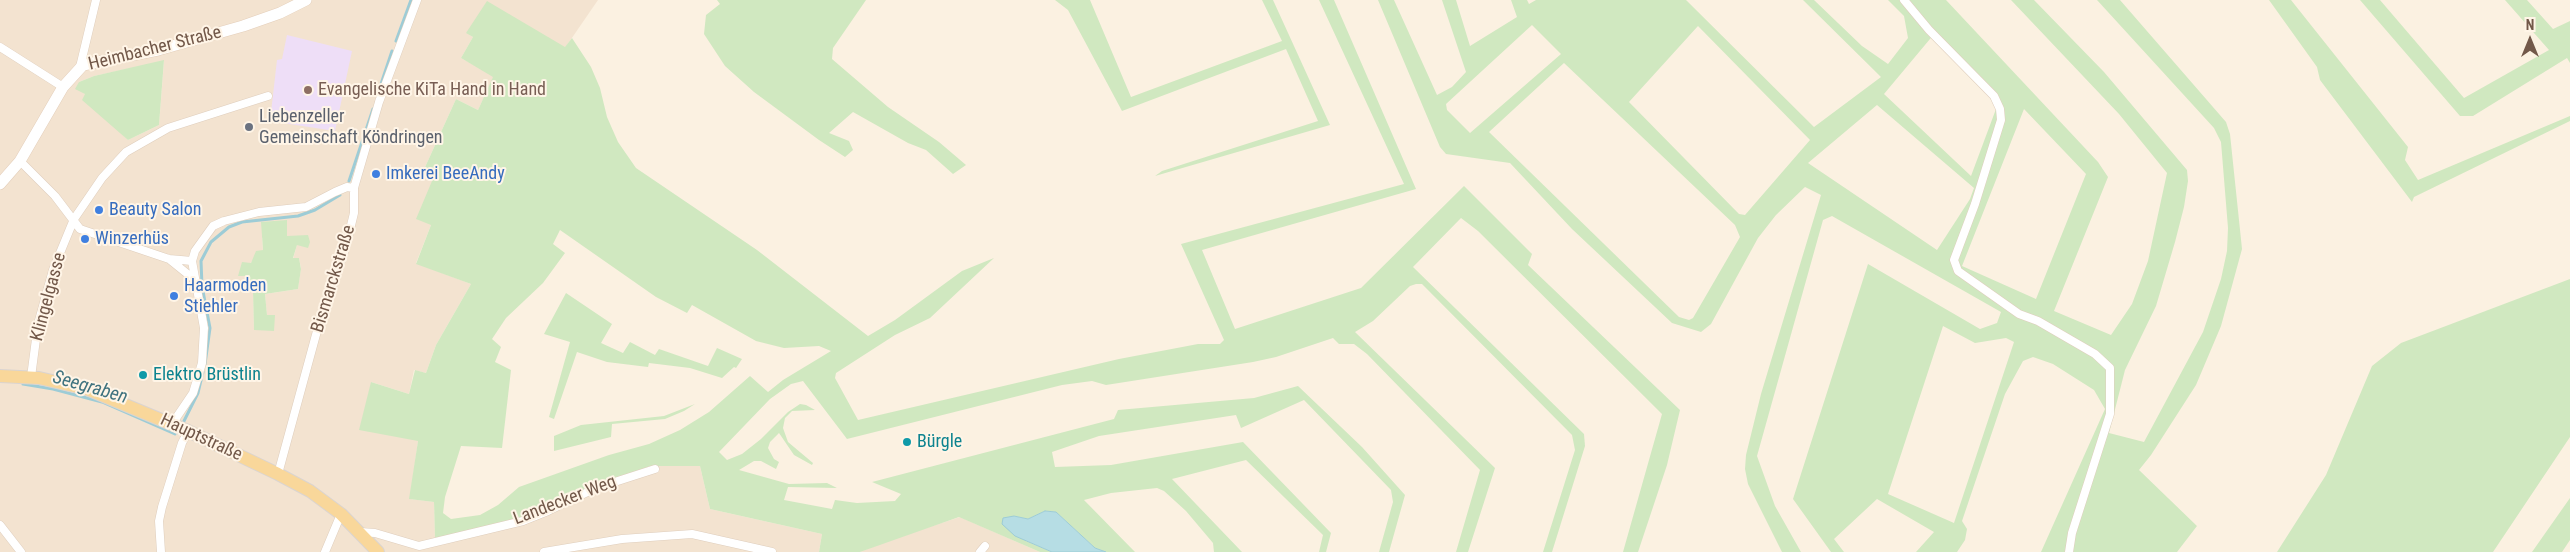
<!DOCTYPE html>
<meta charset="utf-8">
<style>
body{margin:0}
#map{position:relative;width:2570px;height:552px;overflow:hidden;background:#fbf1e1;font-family:"Roboto Condensed",sans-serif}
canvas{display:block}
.north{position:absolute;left:2505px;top:15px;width:50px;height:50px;-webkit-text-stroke:4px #fff5e7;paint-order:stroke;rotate:0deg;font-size:14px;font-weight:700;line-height:20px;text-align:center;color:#725849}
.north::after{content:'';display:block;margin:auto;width:18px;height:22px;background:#725849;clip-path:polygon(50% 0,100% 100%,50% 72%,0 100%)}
</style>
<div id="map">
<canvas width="2570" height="552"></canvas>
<div class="north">N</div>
</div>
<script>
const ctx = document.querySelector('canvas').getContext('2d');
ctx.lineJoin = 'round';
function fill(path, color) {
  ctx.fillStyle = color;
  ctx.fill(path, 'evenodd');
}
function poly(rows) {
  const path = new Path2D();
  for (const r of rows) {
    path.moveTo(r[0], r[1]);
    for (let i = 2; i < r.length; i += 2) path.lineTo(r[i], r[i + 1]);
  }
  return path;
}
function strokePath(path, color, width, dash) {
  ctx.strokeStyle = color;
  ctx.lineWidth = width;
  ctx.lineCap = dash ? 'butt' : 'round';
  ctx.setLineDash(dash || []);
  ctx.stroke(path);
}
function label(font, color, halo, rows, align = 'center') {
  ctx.font = font + ' "Roboto Condensed",sans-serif';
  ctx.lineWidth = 4;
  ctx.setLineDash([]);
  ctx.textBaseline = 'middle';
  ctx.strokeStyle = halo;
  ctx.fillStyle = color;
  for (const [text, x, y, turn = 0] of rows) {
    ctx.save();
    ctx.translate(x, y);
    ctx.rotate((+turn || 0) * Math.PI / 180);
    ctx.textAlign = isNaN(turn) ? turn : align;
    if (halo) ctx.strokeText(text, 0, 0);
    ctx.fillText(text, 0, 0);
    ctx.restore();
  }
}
fill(poly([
 [0,0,598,0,565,48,466,32,473,37,461,58,494,76,478,110,456,99,421,176,432,180,431,225,416,263,471,284,436,345,426,373,414,370,409,394,371,382,418,441,410,499,434,502,435,538,651,466,700,466,710,509,822,534,819,552,0,552],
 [164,61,159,125,128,140,85,94,79,82,94,76],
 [286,220,287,236,297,245,293,259,299,258,301,268,298,289,265,294,267,315,275,315,254,329,253,292,249,292,248,275,238,276,263,250,262,238],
 [960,517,1040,552,860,552,886,541]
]), '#f3e3d0');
fill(poly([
 [287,35,352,51,335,131,270,121,277,60,282,59]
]), '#eedef7');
fill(poly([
 [717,0,866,0,833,48,832,59,888,107,939,142,966,165,953,174,926,150,908,143,853,112,829,133,849,141,853,150,845,157,819,140,754,92,725,66,704,34,706,15,720,4],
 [1055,0,1090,0,1131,97,1282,41,1262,0,1273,0,1330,125,1155,176,1162,171,1318,121,1286,49,1122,111,1068,10],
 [1319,0,1334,0,1416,189,1202,250,1235,329,1361,288,1464,186,1532,254,1528,265,1680,410,1667,465,1638,552,1623,552,1662,414,1478,231,1461,218,1413,267,1584,434,1585,446,1552,552,1543,552,1575,450,1572,435,1422,284,1416,284,1410,286,1373,321,1355,332,1495,468,1468,552,1456,552,1480,470,1367,354,1354,344,1339,344,1333,338,1276,357,1253,362,1106,385,1092,381,1062,385,847,439,803,381,791,384,770,399,719,452,727,460,742,454,761,439,788,412,800,404,806,405,815,410,792,411,785,418,783,428,788,442,813,463,812,465,794,455,779,433,770,442,768,448,774,459,779,462,776,469,761,461,754,461,739,470,789,484,827,483,837,488,788,487,784,500,832,509,835,500,857,503,895,501,901,494,872,482,1114,419,1118,410,1254,398,1298,386,1362,447,1405,495,1389,552,1379,552,1393,502,1391,490,1304,400,1241,428,1236,415,1099,436,1052,452,1055,467,1111,465,1243,442,1331,533,1326,552,1319,552,1323,535,1246,460,1172,479,1242,552,1214,552,1213,543,1186,511,1164,491,1157,488,1111,493,1084,500,1135,552,1106,552,1095,548,1056,512,1045,511,1028,519,1014,516,1026,541,1052,552,1040,552,959,517,860,552,819,552,822,534,710,509,700,466,651,466,596,485,538,513,435,539,434,502,409,499,418,441,359,430,371,382,409,394,415,370,426,373,436,345,471,284,416,264,431,225,416,219,432,181,421,176,456,99,478,110,493,77,461,58,473,37,466,33,487,1,565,47,572,38,591,67,600,88,607,117,618,142,636,168,757,250,868,336,895,320,962,271,994,258,930,318,895,335,836,373,835,378,858,420,1119,359,1198,344,1220,344,1224,340,1181,244,1404,184],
 [560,230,656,297,687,313,692,305,756,341,784,348,819,346,831,351,783,380,768,392,750,376,709,412,680,430,649,444,609,455,519,487,498,505,480,515,451,519,443,513,445,497,461,446,502,448,511,370,495,362,501,347,492,339,506,318,543,283,565,253,553,244],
 [1378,0,1394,0,1437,95,1452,87,1466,72,1442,0,1456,0,1470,46,1517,17,1511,0,1527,0,1529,4,1536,0,1686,0,1814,127,1881,77,1803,0,1814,0,1862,46,1888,64,1908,38,1904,16,1888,0,1946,0,2098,162,2108,177,2054,311,2111,335,2132,304,2148,261,2167,173,2119,114,2011,0,2034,0,2104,72,2187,170,2188,181,2184,207,2175,242,2156,306,2125,370,2109,433,2144,442,2203,332,2221,279,2227,251,2228,228,2221,142,2214,128,2097,0,2120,0,2226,122,2230,134,2242,249,2221,326,2196,385,2151,455,2139,470,2197,526,2177,552,2041,552,2105,409,2094,390,2053,364,2033,357,2023,361,2005,394,1962,521,1967,529,1965,540,1957,552,1916,552,1934,532,1877,499,1834,539,1844,552,1831,552,1793,499,1868,264,1980,329,1997,323,2001,312,1832,216,1823,220,1757,456,1775,506,1801,552,1782,552,1748,484,1745,469,1746,455,1761,394,1821,195,1805,187,1776,215,1758,238,1711,324,1701,332,1672,323,1572,229,1510,163,1446,154,1440,147],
 [1532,25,1561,54,1470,133,1447,110,1446,104],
 [1698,26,1810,140,1745,215,1739,214,1629,102],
 [1935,33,1997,95,1996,109,1971,176,1884,94],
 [1564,63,1735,225,1740,237,1693,318,1689,320,1679,317,1489,132],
 [1877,105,1974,188,1970,199,1937,250,1808,163],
 [2024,109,2086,174,2036,299,1962,266],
 [1943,326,1975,343,2006,338,2014,342,1954,523,1888,494],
 [2269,0,2291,0,2408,147,2405,160,2418,180,2570,116,2570,121,2414,197,2412,202,2320,80,2317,67],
 [2360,0,2380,0,2464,98,2549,50,2505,0,2527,0,2553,29,2570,21,2570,63,2567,58,2473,116,2460,116],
 [164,60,159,125,128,140,82,100,85,94,75,89,79,82,94,76],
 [287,220,287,236,308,235,310,242,308,248,297,245,293,258,299,258,301,269,298,289,265,294,267,315,275,315,274,331,254,330,253,292,249,292,248,276,238,276,242,262,251,263,256,251,263,250,261,222],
 [2570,279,2570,437,2493,552,2277,552,2326,475,2372,366,2401,343],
 [566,293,612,324,601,343,623,353,630,342,655,355,659,349,708,366,717,348,742,359,736,368,734,367,722,378,690,368,649,363,648,367,607,362,577,352,554,419,549,417,570,342,544,334],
 [695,404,684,411,665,419,612,424,611,437,554,451,554,436,581,425,664,416],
 [2570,498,2570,540,2562,552,2532,552]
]), '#d0e8c0');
const water = poly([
 [1045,511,1056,512,1095,548,1106,552,1052,552,1015,536,1002,524,1003,518,1014,516,1028,519,1045,511]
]);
fill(water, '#b6dde4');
strokePath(water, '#9dccd6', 1);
strokePath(poly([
 [396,41,411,0],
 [379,90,392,51],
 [349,181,373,109],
 [205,364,210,328,202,286,201,261,211,242,229,227,242,222,298,216,315,210,340,195],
 [23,384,53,389,102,402,175,434],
 [184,421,198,393,203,372]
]), '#9dccd6', 3);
const street = poly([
 [1904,0,1929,30,1994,96,2000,109,2001,120,1975,204,1954,260,1958,271,2019,314,2038,321,2095,354,2110,368,2110,414,2072,533,2069,552],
 [0,47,63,87],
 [80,67,96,0],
 [20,161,55,196,80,229,169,259,192,261],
 [169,259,195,280],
 [31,377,38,324,53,270,74,219,102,178,126,152,168,128,268,96],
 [172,424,193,393,202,363,204,328,192,261,195,251,213,226,224,221,259,212,306,207,335,192,347,187,354,188],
 [278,474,317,331,346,246,354,213,354,188,379,102,417,0],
 [0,525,21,552],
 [360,532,375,533,419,546,523,521,548,511,596,488,655,469],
 [161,552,159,521,162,507,182,443,188,431],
 [325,552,341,514],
 [544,552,622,539,692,534,772,552],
 [980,552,985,546]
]);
const secondary = poly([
 [0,184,20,161,63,87,83,65,158,50,243,26,280,13,306,0]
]);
const primary = poly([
 [0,376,39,378,87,389,188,431,278,474,310,491,341,514,378,552]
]);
strokePath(street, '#dfcebd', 9);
strokePath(secondary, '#e4cfbb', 12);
strokePath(primary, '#dad4d0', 14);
strokePath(street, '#fff', 8);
strokePath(secondary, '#fff', 11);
strokePath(primary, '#f9d79a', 12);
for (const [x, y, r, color] of [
 [308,90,5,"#8d6e63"],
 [249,127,5,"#6b7280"],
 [376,174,5,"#3f7fe0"],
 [99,210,5,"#3f7fe0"],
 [85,239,5,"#3f7fe0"],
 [174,296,5,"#3f7fe0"],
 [143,375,5,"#0f9aa8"],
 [907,442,5,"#0f9aa8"]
]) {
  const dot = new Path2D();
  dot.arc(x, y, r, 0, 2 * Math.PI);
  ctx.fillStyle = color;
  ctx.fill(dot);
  strokePath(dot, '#fff5e7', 2);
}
label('18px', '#725849', '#fff5e7', [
 ["Heimbacher Straße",155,49,-14],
 ["Bismarckstraße",334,279,-73],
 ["Klingelgasse",49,297,-75],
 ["Hauptstraße",201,438,25],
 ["Landecker Weg",565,501,-21]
]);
label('18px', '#785e54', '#fff5e7', [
 ["Evangelische KiTa Hand in Hand",318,90]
], 'left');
label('18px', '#5b616d', '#fff5e7', [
 ["Liebenzeller",259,117],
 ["Gemeinschaft Köndringen",259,138]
], 'left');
label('18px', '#366cbe', '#fff5e7', [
 ["Imkerei BeeAndy",386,174],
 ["Beauty Salon",109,210],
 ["Winzerhüs",95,239],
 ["Haarmoden",184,286],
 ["Stiehler",184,307]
], 'left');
label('18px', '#0d838f', '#fff5e7', [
 ["Elektro Brüstlin",153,375],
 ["Bürgle",917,442]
], 'left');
label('italic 19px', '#40737f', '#fff5e7', [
 ["Seegraben",90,388,16]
]);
</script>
